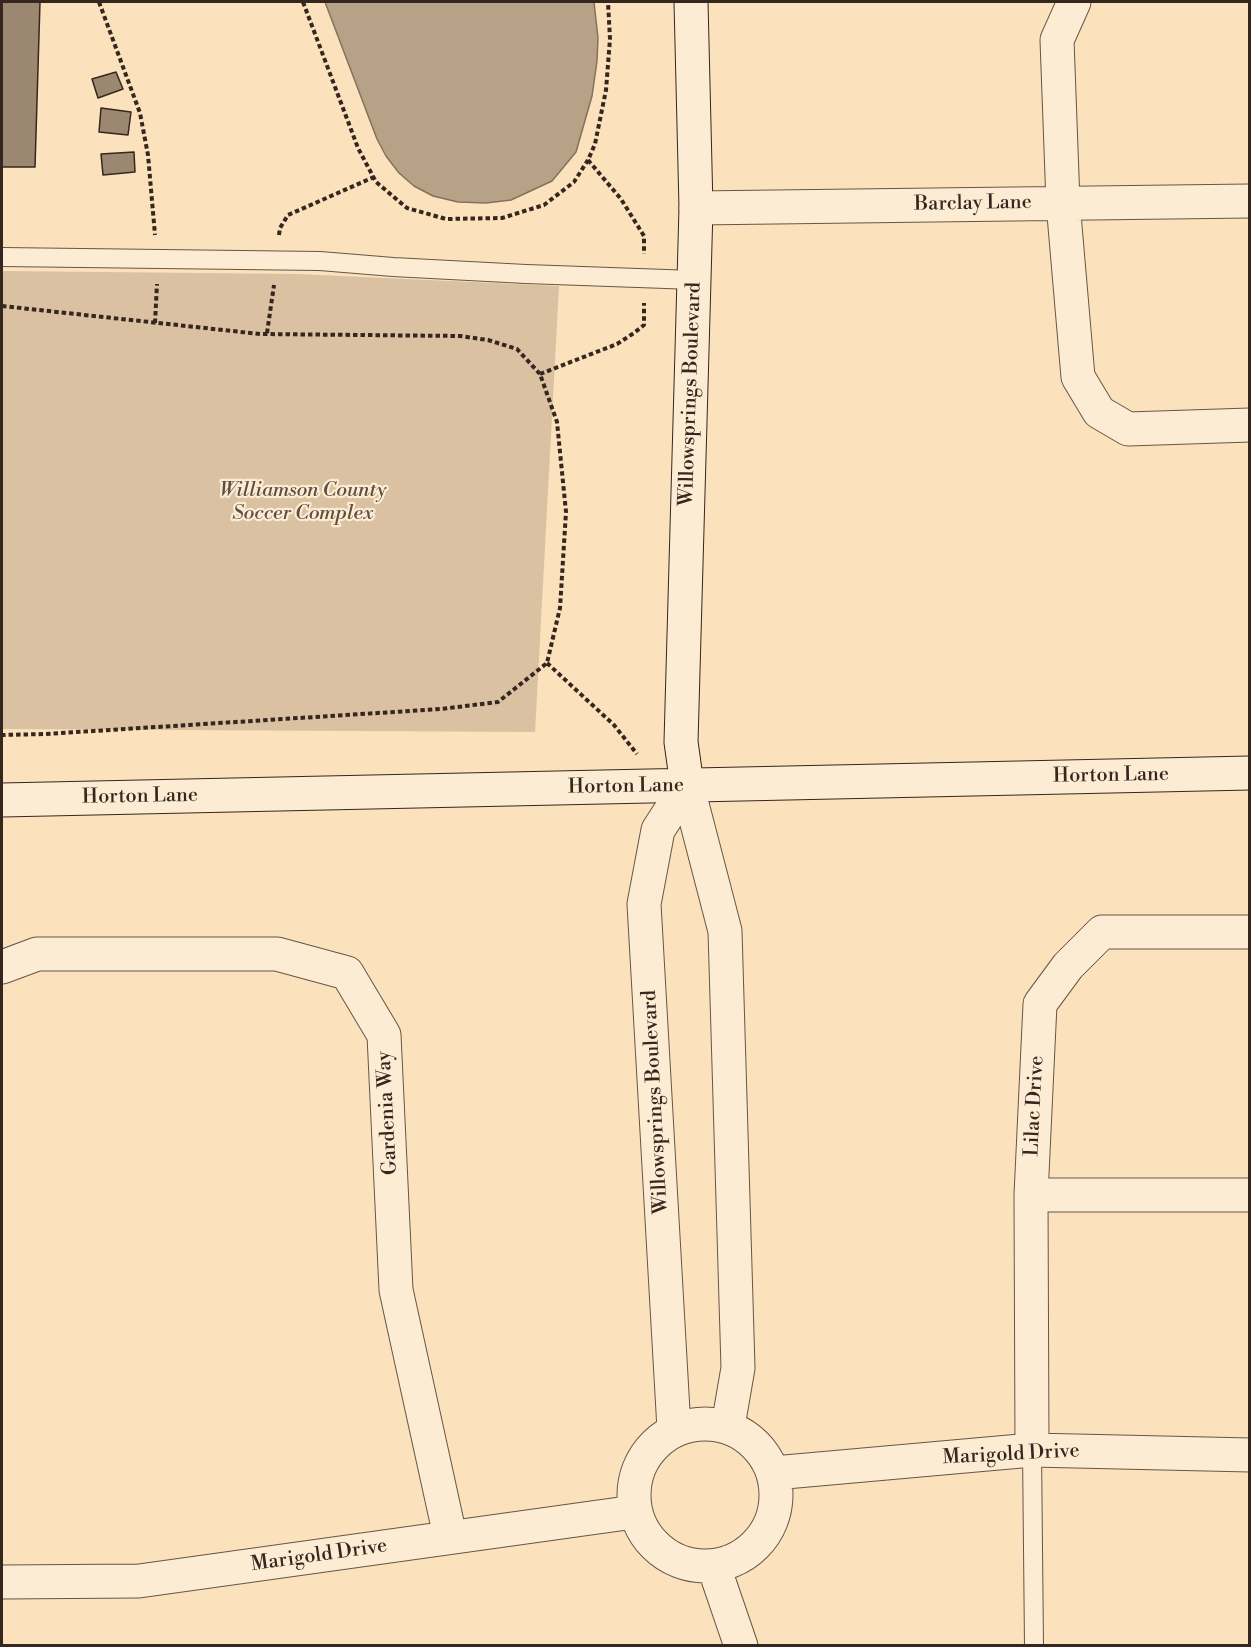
<!DOCTYPE html>
<style>
body{margin:0}
#map{position:relative;width:1251px;height:1647px;overflow:hidden;background:#fbe1bc;font-family:"Libre Bodoni",serif}
canvas{display:block}
.frame{position:absolute;inset:0;border:3px solid #35271f;pointer-events:none}
</style>
<div id="map">
<canvas width="1251" height="1647"></canvas>
<div class="frame"></div>
</div>
<script>
const ctx = document.querySelector('canvas').getContext('2d');
ctx.lineJoin = 'round';
function fill(path, color) {
  ctx.fillStyle = color;
  ctx.fill(path, 'evenodd');
}
function poly(rows) {
  const path = new Path2D();
  for (const r of rows) {
    if (r.length === 3) {
      path.moveTo(r[0] + r[2], r[1]);
      path.arc(r[0], r[1], r[2], 0, 2 * Math.PI);
      continue;
    }
    path.moveTo(r[0], r[1]);
    for (let i = 2; i < r.length; i += 2) path.lineTo(r[i], r[i + 1]);
  }
  return path;
}
function strokePath(path, color, width, dash) {
  ctx.strokeStyle = color;
  ctx.lineWidth = width;
  ctx.lineCap = dash ? 'butt' : 'round';
  ctx.setLineDash(dash || []);
  ctx.stroke(path);
}
function label(font, color, halo, rows, align = 'center') {
  ctx.font = font + ' "Libre Bodoni",serif';
  ctx.lineWidth = 4.5;
  ctx.setLineDash([]);
  ctx.textBaseline = 'middle';
  ctx.strokeStyle = halo;
  ctx.fillStyle = color;
  for (const [text, x, y, turn = 0] of rows) {
    ctx.save();
    ctx.translate(x, y);
    ctx.rotate((+turn || 0) * Math.PI / 180);
    ctx.textAlign = isNaN(turn) ? turn : align;
    if (halo) ctx.strokeText(text, 0, 0);
    ctx.fillText(text, 0, 0);
    ctx.restore();
  }
}
fill(poly([
 [2,271,297,274,559,286,535,732,2,729]
]), '#d9c1a1');
const water = poly([
 [325,2,594,2,598,38,597,61,592,96,576,152,552,181,511,200,486,203,458,202,433,196,414,186,399,173,386,156,377,139,325,2]
]);
fill(water, '#b8a287');
strokePath(water, '#84715d', 1.5);
const building = poly([
 [2,2,40,2,35,167,2,167,2,2],
 [116,72,123,89,98,98,92,79,116,72],
 [101,108,131,112,128,135,99,132,101,108],
 [134,152,135,172,103,175,101,154,134,152]
]);
fill(building, '#9c8871');
strokePath(building, '#35271f', 1.5);
const lane = poly([
 [2,257,320,261,393,267,526,274,694,280],
 [1032,1450,1034,1646]
]);
const street = poly([
 [1074,2,1057,40,1063,203,1078,377,1099,412,1128,429,1250,425],
 [696,208,1250,201],
 [687,785,725,931,738,1368,728,1426],
 [2,967,37,954,277,954,347,973,384,1035,396,1290,450,1536],
 [1031,1195,1250,1195],
 [705,1495,71],
 [674,1429,644,904,658,830,687,785],
 [1032,1450,1031,1195,1040,1004,1068,966,1102,932,1250,932],
 [774,1473,1032,1450,1250,1455],
 [714,1567,741,1646],
 [2,1582,139,1581,634,1512]
]);
const secondary = poly([
 [687,785,681,742,696,208,691,2],
 [2,800,1250,773]
]);
strokePath(lane, '#665646', 20);
strokePath(street, '#665646', 35);
strokePath(secondary, '#35271f', 35);
strokePath(poly([
 [99,2,140,113,148,155,155,235],
 [303,2,358,148,376,182,407,208,446,219,502,218,544,205,574,182,588,160,595,144,606,90,610,39,608,2],
 [588,160,621,199,644,236,644,254],
 [279,235,280,228,288,215,374,177],
 [2,306,260,334,460,336,488,340,517,349,540,374,557,422,566,512,560,608,547,663,498,702,441,709,46,734,2,735],
 [155,323,157,284],
 [267,333,274,285],
 [540,374,617,344,634,333,644,325,644,303],
 [547,663,614,725,637,754]
]), '#35271f', 4, [4.5, 3]);
strokePath(lane, '#fcecd3', 18);
strokePath(street, '#fcecd3', 33);
strokePath(secondary, '#fcecd3', 33);
label('20px', '#35271f', '#fcecd3', [
 ["Barclay Lane",973,204,-1],
 ["Willowsprings Boulevard",691,394,-88],
 ["Horton Lane",1111,776,-1],
 ["Horton Lane",626,787,-1],
 ["Horton Lane",140,797,-1],
 ["Willowsprings Boulevard",656,1102,-93],
 ["Lilac Drive",1035,1106,-87],
 ["Gardenia Way",388,1113,-93],
 ["Marigold Drive",1011,1455,-3],
 ["Marigold Drive",319,1556,-8]
]);
label('italic 20px', '#5e4e40', '#fcecd3', [
 ["Williamson County",303,491],
 ["Soccer Complex",303,514]
]);
</script>
